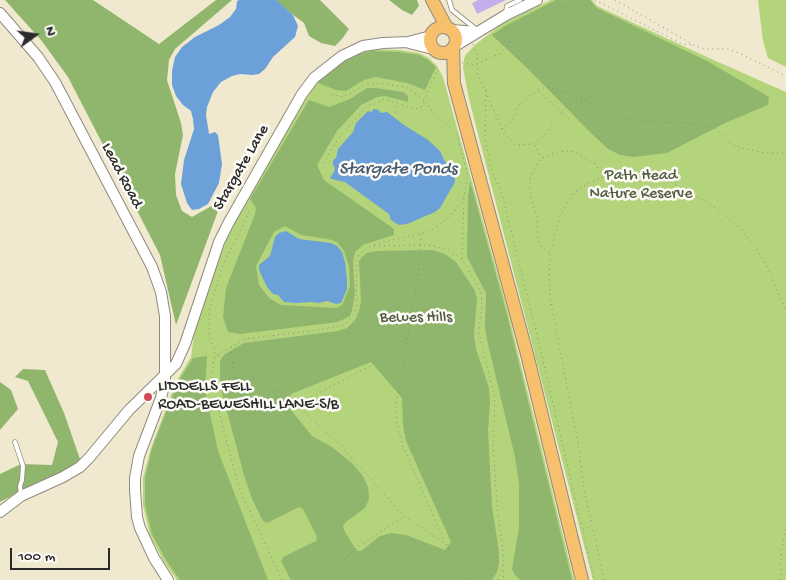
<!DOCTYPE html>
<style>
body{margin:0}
#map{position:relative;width:786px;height:580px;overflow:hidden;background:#f0e9d0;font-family:"Gochi Hand",sans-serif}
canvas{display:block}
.north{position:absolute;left:10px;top:10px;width:50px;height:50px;-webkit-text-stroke:4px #fdfcf7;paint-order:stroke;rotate:76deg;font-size:14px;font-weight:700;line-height:20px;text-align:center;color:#2b2b2b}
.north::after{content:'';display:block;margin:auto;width:18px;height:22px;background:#2b2b2b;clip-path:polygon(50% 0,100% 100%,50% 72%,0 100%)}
.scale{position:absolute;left:10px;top:548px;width:100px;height:22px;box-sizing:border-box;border:2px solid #2b2b2b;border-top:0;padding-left:6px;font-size:15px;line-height:18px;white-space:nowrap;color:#2b2b2b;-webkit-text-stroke:4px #fdfcf7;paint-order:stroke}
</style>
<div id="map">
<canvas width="786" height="580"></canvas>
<div class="north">N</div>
<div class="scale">100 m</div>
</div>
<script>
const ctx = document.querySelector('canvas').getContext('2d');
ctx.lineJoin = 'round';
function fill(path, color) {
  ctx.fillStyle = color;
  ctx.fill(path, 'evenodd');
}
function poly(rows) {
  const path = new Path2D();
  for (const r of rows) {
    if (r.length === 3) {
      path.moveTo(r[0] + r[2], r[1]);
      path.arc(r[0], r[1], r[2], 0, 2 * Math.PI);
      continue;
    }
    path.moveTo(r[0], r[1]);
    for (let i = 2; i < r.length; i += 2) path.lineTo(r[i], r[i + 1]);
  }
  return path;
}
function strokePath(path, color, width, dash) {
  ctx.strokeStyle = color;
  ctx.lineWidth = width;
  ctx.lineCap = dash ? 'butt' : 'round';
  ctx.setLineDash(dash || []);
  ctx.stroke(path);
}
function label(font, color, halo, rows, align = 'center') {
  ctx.font = font + ' "Gochi Hand",sans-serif';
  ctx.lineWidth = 5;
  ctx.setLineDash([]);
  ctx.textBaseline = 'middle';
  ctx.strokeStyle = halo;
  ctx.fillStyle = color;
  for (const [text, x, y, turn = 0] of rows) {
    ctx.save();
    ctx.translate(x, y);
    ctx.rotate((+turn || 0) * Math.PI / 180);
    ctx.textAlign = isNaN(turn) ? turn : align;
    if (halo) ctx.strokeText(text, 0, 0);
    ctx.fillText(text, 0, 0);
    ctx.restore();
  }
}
fill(poly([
 [551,0,592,0,597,6,709,58,786,92,786,580,593,580,469,99,463,68,464,59,466,54,475,45,502,24],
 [758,0,786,0,786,67,768,58,763,41],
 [371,49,399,50,419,53,429,58,437,66,443,77,507,308,574,580,177,580,164,562,150,535,143,505,143,478,151,448,176,382,191,357,194,334,203,302,227,238,251,191,316,83,342,61,358,53]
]), '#b4d47c');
fill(poly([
 [5,0,93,0,159,44,216,0,232,0,175,49,169,60,167,80,181,123,183,135,175,174,176,195,182,211,192,217,215,204,218,211,176,325,160,255,68,77,41,40],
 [276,0,320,0,349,29,342,39,335,46,321,43,309,36,304,23,284,8],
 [389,0,417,0,419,6,412,15,402,10],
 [556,0,590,0,597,8,707,61,769,97,768,105,725,123,667,153,633,157,620,155,608,149,591,133,527,68,492,35,505,26],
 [372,51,399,52,419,55,428,60,436,67,425,90,407,83,376,77,364,80,346,91,336,90,318,83,343,62,359,54],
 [367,88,376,88,403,92,408,96,408,102,385,96,377,97,361,105,337,131,317,165,324,180,394,229,394,235,363,245,355,252,353,262,355,294,352,310,350,316,338,322,240,334,228,332,223,317,226,288,255,214,256,208,250,199,309,100,329,107,350,99],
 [285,226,301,235,328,239,337,242,344,251,349,266,350,286,342,305,336,308,281,305,269,298,259,285,256,266,274,232],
 [470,181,505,307,572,580,520,580,514,574,512,569,519,528,519,484,515,457,487,340,485,328,486,293,467,257,468,198],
 [432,250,445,254,456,262,474,289,477,298,474,335,476,349,489,388,490,401,488,431,492,506,499,552,499,563,497,572,492,580,291,580,281,561,283,557,316,541,317,537,303,509,299,507,267,523,263,521,252,499,244,475,220,385,220,361,225,354,244,343,338,331,347,328,355,320,359,311,361,301,359,261,362,257,367,253,377,251],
 [371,362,402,398,403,425,406,441,451,542,445,550,406,535,391,533,380,536,361,551,357,551,345,532,343,526,346,522,365,508,369,499,368,487,363,476,353,464,332,447,312,436,291,410,288,402,291,394],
 [207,356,205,390,218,451,268,580,180,580,166,560,152,534,145,504,145,478,152,448,178,382,193,358],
 [23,369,45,370,64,413,80,459,70,468,51,478,28,487,0,502,0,474,21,464,52,465,58,442,28,381,15,377],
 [0,382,11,390,18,409,0,430]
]), '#8fb66c');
fill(poly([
 [239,0,276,0,293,15,298,26,295,37,273,57,265,69,259,74,252,75,240,74,232,76,221,82,213,92,207,107,206,115,209,134,215,132,218,135,222,164,219,183,208,204,199,209,192,210,187,203,181,184,184,160,194,129,193,119,191,111,183,105,176,96,172,85,172,71,175,57,182,47,195,37,219,25,230,17,236,9,237,1],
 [374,109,379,110,380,113,387,112,404,125,428,140,440,151,444,160,454,171,455,182,440,208,435,212,407,224,399,225,391,220,389,214,345,182,335,180,330,178,334,172,335,168,333,165,333,160,336,158,338,149,353,132,356,123,368,111,371,112],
 [286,231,299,239,331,243,337,246,342,252,345,262,347,280,347,289,341,303,336,304,327,301,319,303,311,302,297,303,284,302,278,295,273,294,267,287,259,270,259,265,270,256,275,237,279,233]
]), '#6ca0d8');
fill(poly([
 [478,0,506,0,477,14,472,3]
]), '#c4aee9');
const service = poly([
 [449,0,452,10,477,30],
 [506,12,507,6,520,0],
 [15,442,23,466,22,480,20,486,21,495]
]);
const tertiary = poly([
 [0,13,38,57,55,82,152,267,161,292,165,316,165,381,161,398,139,456,135,478,135,490,137,517,140,528,154,558,168,580],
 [451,30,478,32],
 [409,43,433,49],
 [455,46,506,15,537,0],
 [0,512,21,496,63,477,80,467,89,458,129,410,176,364,185,344,219,242,229,222,302,94,314,78,342,56,363,46,383,43,408,42,431,36]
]);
const primary = poly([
 [432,0,447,28],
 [443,40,13],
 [453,48,454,83,528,358,582,580]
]);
strokePath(service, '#8e8a7e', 5.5);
strokePath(tertiary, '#8e8a7e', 12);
strokePath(primary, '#8e8a7e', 14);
strokePath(poly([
 [595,0,682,44,693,45],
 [615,0,694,45,705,49,728,49,741,54,786,76],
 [473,44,477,57,477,72,502,129,508,138,514,144,519,145,533,144,542,138,566,107,572,104,589,101],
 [462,63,473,65,477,64,501,53,508,45,516,31,521,26,561,6,585,6,595,2],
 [486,90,485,137,491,169,502,194,543,360,594,580],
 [539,91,570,120],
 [331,94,341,97,350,94,364,85,376,83,406,87,424,100,438,69],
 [502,129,512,122,518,106,538,90,546,87,578,95,608,114,640,121,687,123,714,128,719,131,729,142,741,148,766,153,786,153],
 [534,145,542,158],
 [323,163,340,136,368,105,375,104,384,99,396,103],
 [374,246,427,245,450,250,462,260,480,289,482,301,479,333,495,398,493,446,497,505,504,559,503,568,498,580],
 [549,253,540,245,538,239,537,217,530,195,530,178,537,164,542,158,557,152,568,151,575,152,594,163,603,176],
 [462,259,464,198],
 [408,333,404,366,400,380,396,408,397,424,403,446,445,543],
 [231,347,235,379,252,424,258,426,262,422,270,393,276,390,283,393,339,444,404,516,446,544,467,580],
 [233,362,216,355,209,335,209,312,222,267,248,215,249,211,246,207],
 [292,400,309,398,372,365,408,332,418,278,421,234],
 [583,530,591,527],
 [503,571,504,580],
 [282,580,239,488,214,393,212,383,213,363,216,355,220,353,245,339,311,331,340,326,347,323,354,314,356,307,357,259,359,254,371,246,386,241,428,232,442,223,455,211,464,197,467,180,467,173,457,135,431,110,424,100,421,107,415,109,397,103,396,113],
 [323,580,336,570,349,554,361,545,404,516],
 [604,580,585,494,578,443,551,303,549,277,550,254,559,219,565,206,573,194,583,186,603,177,639,174,668,180,705,201,724,214,739,228,754,245,767,266,786,311],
 [781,580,781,554,786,527]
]), '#8e8a7e', 1, [1, 4]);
strokePath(service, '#fff', 4);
strokePath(tertiary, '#fff', 10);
strokePath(primary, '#f7c06c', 12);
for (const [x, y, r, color] of [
 [148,397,5,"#d1495b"]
]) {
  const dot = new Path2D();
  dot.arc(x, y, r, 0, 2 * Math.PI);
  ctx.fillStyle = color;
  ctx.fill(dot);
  strokePath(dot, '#fdfcf7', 2);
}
label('16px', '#2b2b2b', '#fdfcf7', [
 ["Stargate Lane",242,168,-60],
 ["Lead Road",121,176,62]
]);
label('16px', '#545e43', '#fdfcf7', [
 ["Path Head",641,177],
 ["Nature Reserve",641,195],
 ["Bewes Hills",416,319]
]);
label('16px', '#2b2b2b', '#fdfcf7', [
 ["LIDDELLS FELL",158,388],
 ["ROAD-BEWESHILL LANE-S/B",158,406]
], 'left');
label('italic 18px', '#455a70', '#fdfcf7', [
 ["Stargate Ponds",398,170]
]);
</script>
